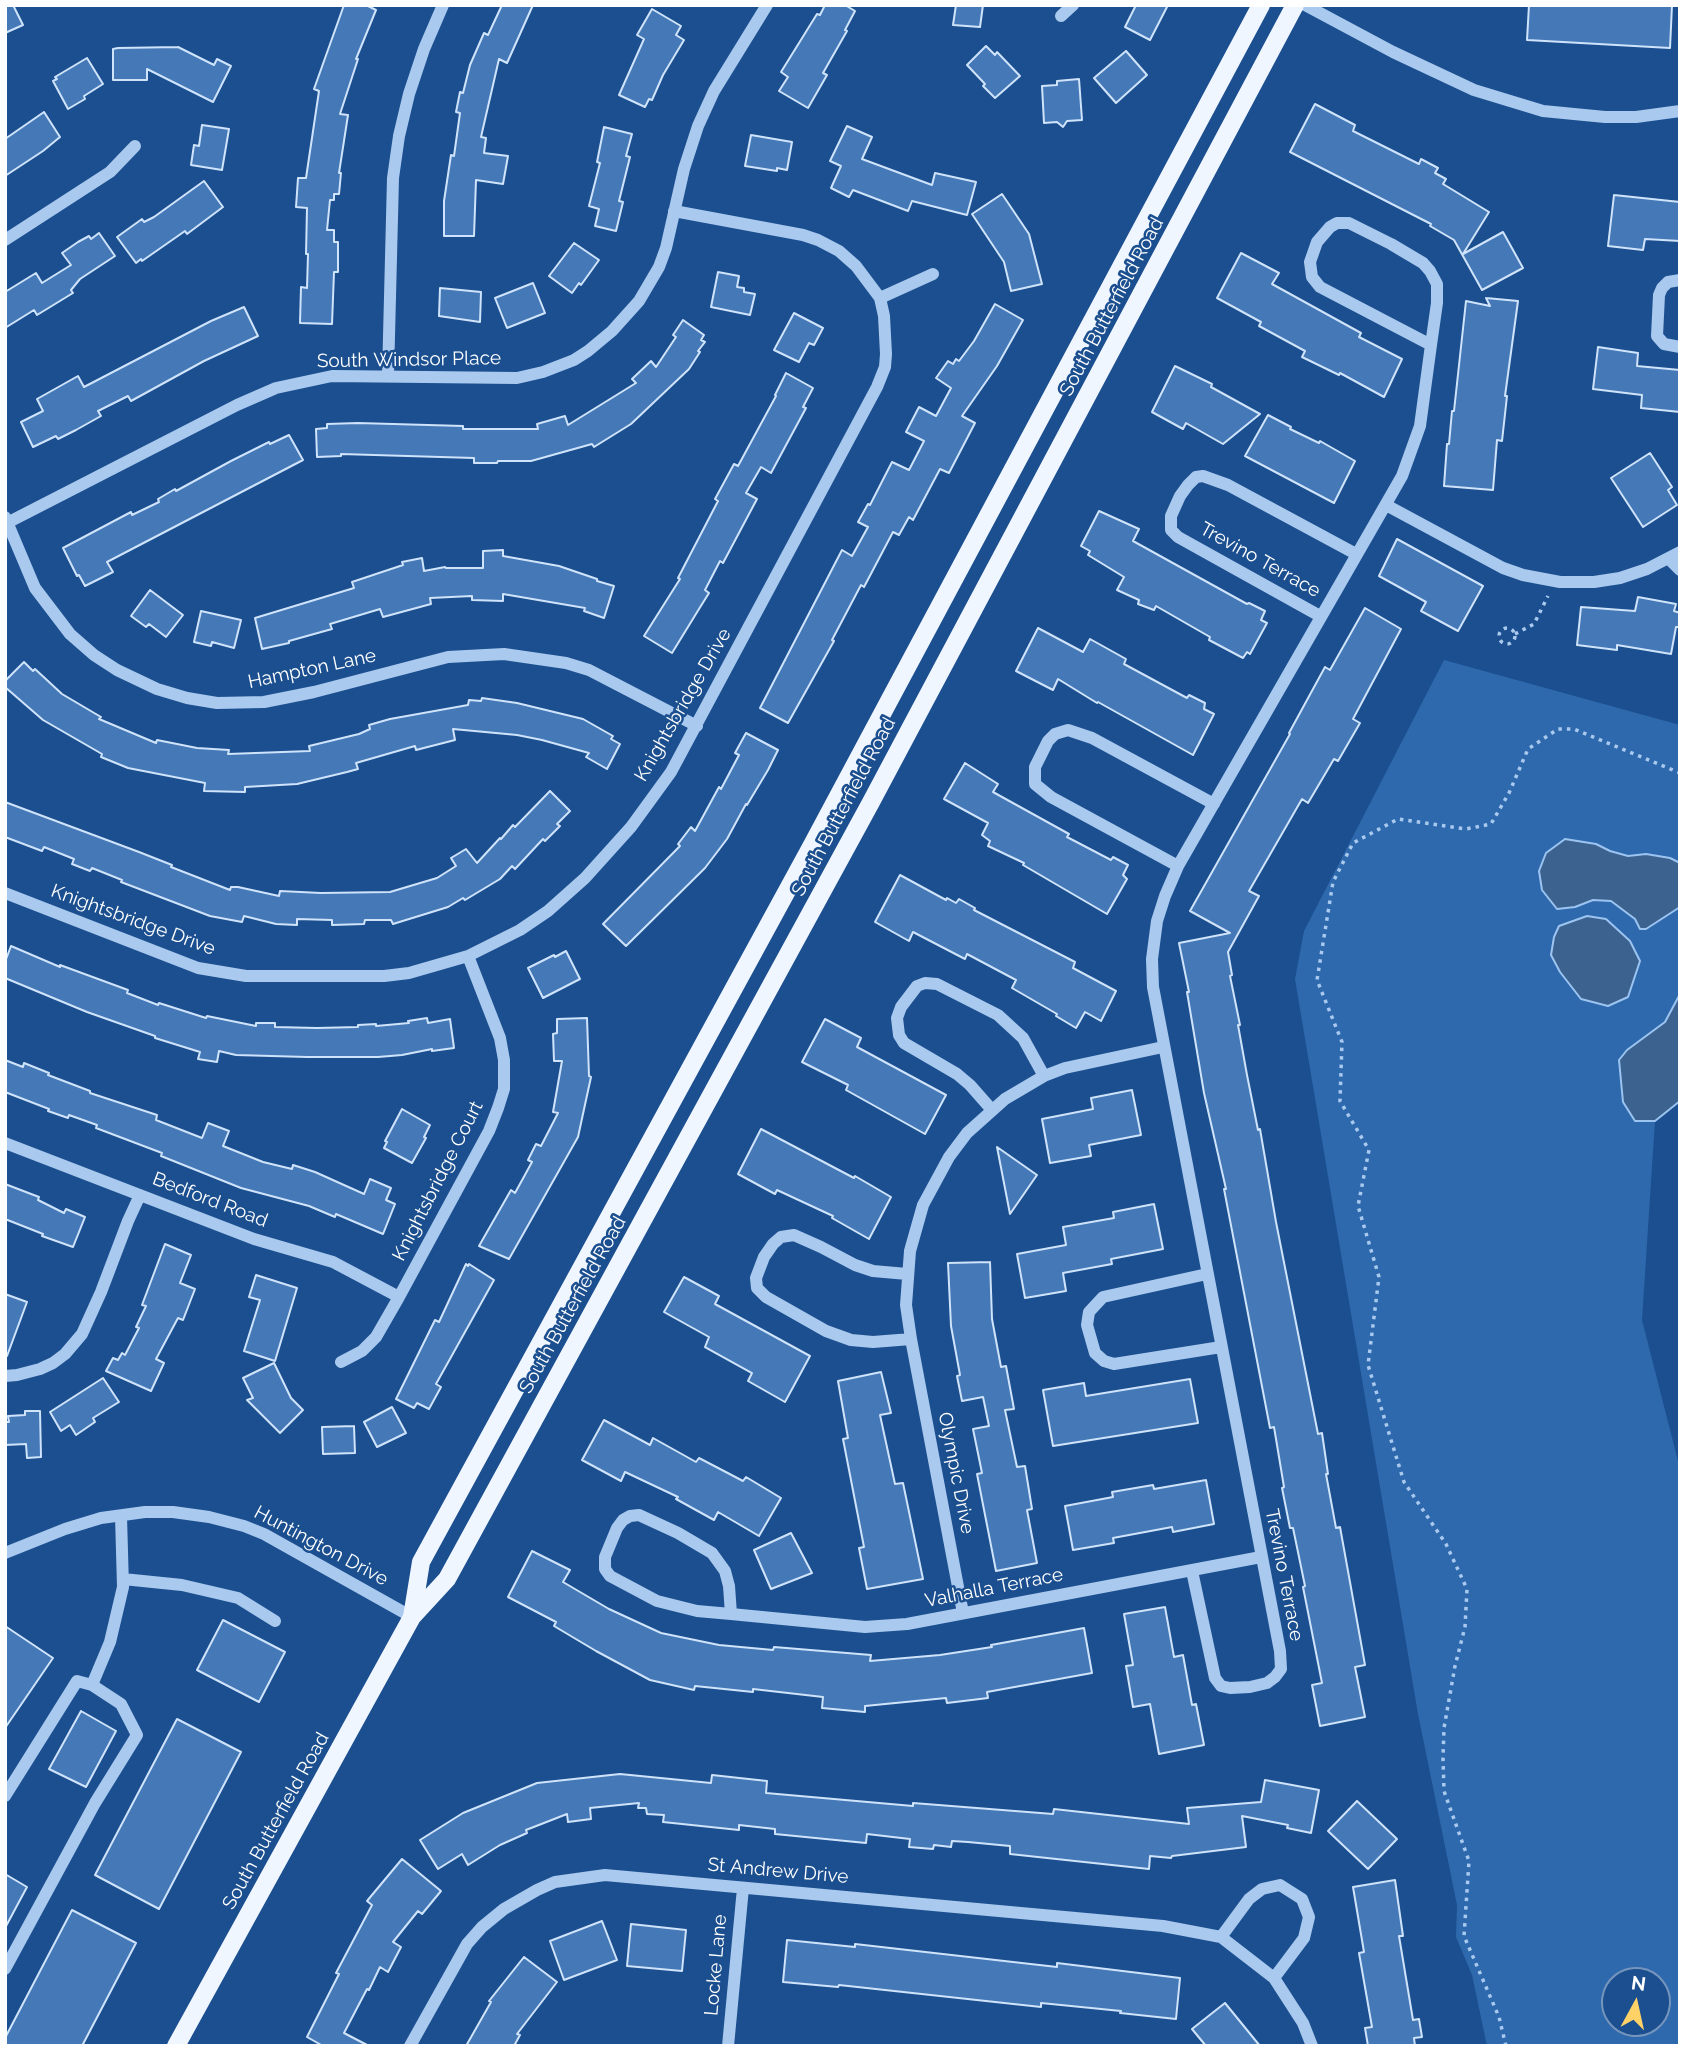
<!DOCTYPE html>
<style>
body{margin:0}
#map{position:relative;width:1685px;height:2051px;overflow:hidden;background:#1b4f8f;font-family:Raleway,sans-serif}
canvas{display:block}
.frame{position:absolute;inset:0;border:7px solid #fff;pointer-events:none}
.north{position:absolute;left:1601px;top:1967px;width:70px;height:70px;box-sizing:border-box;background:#1b4f8f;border:2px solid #7695bc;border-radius:50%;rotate:8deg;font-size:19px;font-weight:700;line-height:28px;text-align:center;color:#fff}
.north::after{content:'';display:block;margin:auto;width:24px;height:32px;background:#ffd166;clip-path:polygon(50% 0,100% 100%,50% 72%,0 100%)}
</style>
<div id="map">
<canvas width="1685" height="2051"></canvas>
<div class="frame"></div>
<div class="north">N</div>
</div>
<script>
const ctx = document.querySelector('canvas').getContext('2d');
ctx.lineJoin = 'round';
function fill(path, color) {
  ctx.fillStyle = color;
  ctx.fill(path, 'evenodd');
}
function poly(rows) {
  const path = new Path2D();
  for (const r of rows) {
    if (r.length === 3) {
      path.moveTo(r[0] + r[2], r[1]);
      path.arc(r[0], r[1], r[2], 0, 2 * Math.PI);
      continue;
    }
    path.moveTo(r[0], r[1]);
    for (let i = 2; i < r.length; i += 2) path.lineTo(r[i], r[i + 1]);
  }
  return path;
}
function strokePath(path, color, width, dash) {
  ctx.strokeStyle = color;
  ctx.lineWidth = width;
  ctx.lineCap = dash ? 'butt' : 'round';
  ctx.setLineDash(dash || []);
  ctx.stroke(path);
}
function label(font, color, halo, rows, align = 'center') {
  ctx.font = font + ' Raleway,sans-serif';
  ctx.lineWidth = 5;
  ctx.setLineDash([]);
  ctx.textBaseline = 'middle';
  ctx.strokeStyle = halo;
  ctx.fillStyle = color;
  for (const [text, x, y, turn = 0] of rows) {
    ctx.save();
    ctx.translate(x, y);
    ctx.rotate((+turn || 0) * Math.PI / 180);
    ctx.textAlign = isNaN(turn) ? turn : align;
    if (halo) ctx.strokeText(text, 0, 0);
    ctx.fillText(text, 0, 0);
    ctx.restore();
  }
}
fill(poly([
 [1444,660,1680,725,1680,1101,1655,1121,1642,1320,1680,1469,1680,2046,1487,2046,1472,1975,1456,1937,1457,1905,1418,1714,1295,979,1304,931],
 [1615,1981,1657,1981,1657,2023,1615,2023]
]), '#2e69ad');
const water = poly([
 [1565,839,1596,844,1610,851,1628,856,1646,854,1670,858,1680,863,1680,907,1646,929,1640,929,1635,919,1611,901,1593,900,1575,907,1557,909,1542,890,1539,871,1546,853,1565,839],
 [1587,916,1606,919,1630,941,1640,961,1628,997,1608,1006,1581,999,1560,972,1551,955,1554,937,1559,926,1587,916],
 [1680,994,1680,1101,1655,1121,1635,1121,1623,1102,1619,1060,1627,1050,1665,1022,1680,994]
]);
fill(water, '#3c6290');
strokePath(water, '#9cc4f0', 2);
const building = poly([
 [5,5,13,5,23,25,5,33,5,5],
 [344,5,366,5,376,10,356,59,358,59,340,114,348,115,339,173,341,173,339,194,334,194,334,200,330,200,327,230,334,230,334,242,338,242,338,272,334,272,332,324,300,323,301,287,307,288,308,254,306,254,307,208,296,207,298,178,306,178,319,91,314,89,344,5],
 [502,5,533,5,507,63,499,59,481,137,486,138,484,153,508,156,503,184,476,180,474,236,444,236,444,201,451,155,454,156,460,113,456,112,460,92,463,93,470,65,484,33,488,35,502,5],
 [825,5,845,5,855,11,845,30,847,31,823,73,827,75,808,108,779,91,788,77,781,72,817,14,820,15,825,5],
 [956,5,983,5,980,27,953,25,956,5],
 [1136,5,1168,5,1150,40,1125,27,1136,5],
 [1529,5,1672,5,1670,48,1527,40,1529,5],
 [652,9,681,26,676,35,684,40,663,75,652,100,649,99,645,107,619,95,644,39,637,35,652,9],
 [986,46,995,55,997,52,1020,76,995,98,983,86,985,84,967,65,986,46],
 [178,47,214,65,217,59,231,66,213,102,147,69,147,80,113,80,113,49,118,48,178,47],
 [1126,51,1147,75,1116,103,1094,78,1126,51],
 [87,58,103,84,84,96,85,99,68,109,53,81,57,79,55,77,87,58],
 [1079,79,1082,120,1067,121,1063,127,1057,122,1044,123,1042,86,1057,85,1057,81,1079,79],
 [1315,104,1355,125,1353,131,1419,164,1421,159,1438,168,1435,173,1446,179,1443,184,1489,212,1463,254,1503,232,1523,268,1482,290,1454,240,1430,226,1431,224,1290,152,1315,104],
 [44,112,60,137,43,151,5,176,5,139,44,112],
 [202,125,229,129,222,170,191,165,194,145,199,146,202,125],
 [847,126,872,137,862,159,932,185,935,173,976,182,967,215,912,201,908,211,853,190,849,197,831,188,841,166,830,161,847,126],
 [604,127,632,134,626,156,630,157,619,201,623,202,616,231,595,226,599,209,589,206,600,163,597,162,604,127],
 [751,135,792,142,787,170,777,168,777,171,745,166,751,135],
 [204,181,223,207,187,234,185,231,142,261,141,259,136,263,117,237,142,219,144,222,154,217,204,181],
 [1002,194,1029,234,1042,284,1011,291,1004,262,972,214,1002,194],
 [1614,195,1680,202,1680,241,1645,239,1643,250,1608,246,1614,195],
 [99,233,115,256,80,279,71,290,73,293,37,315,34,310,5,328,5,292,36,273,42,283,71,265,62,253,78,242,89,236,91,239,99,233],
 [574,243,599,260,581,285,579,283,572,293,549,276,574,243],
 [1241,253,1279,273,1272,284,1361,333,1359,337,1402,359,1384,397,1340,373,1339,375,1302,357,1305,351,1259,326,1261,322,1217,298,1241,253],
 [718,272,739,276,737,287,744,288,744,292,755,294,750,315,711,307,718,272],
 [533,283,545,313,507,328,495,298,533,283],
 [440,288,481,292,480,322,439,316,440,288],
 [1486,298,1518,301,1505,396,1507,396,1502,441,1497,440,1493,490,1444,486,1447,444,1449,444,1452,411,1454,411,1466,301,1490,306,1486,298],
 [995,304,1023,320,997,366,962,416,975,423,949,473,940,469,913,520,909,517,899,535,893,532,864,587,861,585,832,640,834,641,788,723,760,708,842,550,852,556,868,527,858,522,868,504,870,505,892,462,909,470,924,441,906,432,919,407,936,416,951,388,936,378,948,361,953,364,956,359,959,361,974,341,995,304],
 [244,307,258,336,204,361,131,401,128,396,98,411,101,416,76,430,58,439,56,436,33,447,21,422,43,411,37,399,78,376,84,387,211,321,244,307],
 [794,313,823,328,814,345,809,343,799,362,774,350,794,313],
 [683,320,704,335,701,340,705,342,698,351,700,352,689,369,631,424,594,447,592,444,531,461,498,461,497,463,474,463,474,458,341,454,341,456,317,457,316,429,327,428,327,424,358,423,463,426,463,429,538,429,537,424,565,416,568,425,636,383,632,379,651,361,656,367,676,337,673,335,683,320],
 [1598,347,1638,353,1637,366,1680,370,1680,412,1641,408,1642,395,1593,389,1598,347],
 [1175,366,1212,384,1211,387,1260,414,1223,444,1186,423,1183,429,1152,412,1175,366],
 [786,373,813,388,803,407,806,408,771,473,761,467,746,493,757,499,723,563,720,561,705,590,709,593,699,609,672,653,644,636,680,579,678,578,718,501,715,499,734,464,738,466,776,396,775,395,786,373],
 [1268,415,1291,427,1290,429,1319,443,1320,441,1355,461,1334,503,1245,456,1268,415],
 [289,435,303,460,107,562,113,572,85,586,79,575,77,576,63,548,131,512,132,515,159,502,158,499,175,489,176,491,231,461,269,442,270,444,289,435],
 [1650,453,1672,487,1668,490,1677,505,1643,527,1611,478,1650,453],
 [1099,511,1139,529,1133,541,1247,604,1249,603,1265,611,1261,620,1267,623,1250,654,1247,652,1243,658,1209,640,1210,637,1156,606,1154,610,1138,604,1139,600,1117,590,1124,577,1088,555,1090,551,1081,546,1099,511],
 [1397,539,1483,586,1458,631,1421,611,1426,602,1379,576,1397,539],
 [503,550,503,556,559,566,597,579,597,581,614,586,604,618,584,611,585,608,503,594,503,601,472,600,472,596,430,598,431,604,383,617,380,609,330,624,332,629,289,641,289,643,262,649,255,618,354,588,352,582,403,565,402,562,422,558,424,571,445,567,446,568,483,568,483,551,503,550],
 [150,590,183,615,166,637,149,624,146,627,131,616,150,590],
 [1638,597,1676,604,1674,611,1680,613,1680,627,1676,627,1671,654,1617,645,1617,650,1577,645,1581,607,1635,611,1638,597],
 [1365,608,1401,629,1353,719,1360,723,1338,761,1334,759,1308,803,1302,799,1249,891,1259,896,1228,952,1232,975,1230,976,1240,1025,1238,1025,1247,1075,1258,1130,1260,1129,1276,1222,1318,1434,1322,1433,1328,1474,1326,1474,1336,1528,1340,1527,1365,1665,1355,1667,1365,1717,1320,1726,1312,1685,1322,1683,1303,1587,1305,1586,1293,1528,1290,1528,1282,1488,1284,1487,1274,1427,1270,1428,1224,1189,1226,1189,1204,1093,1187,992,1189,992,1179,943,1230,933,1190,911,1290,734,1289,733,1325,667,1330,670,1365,608],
 [201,611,241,620,234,648,212,642,211,646,194,642,201,611],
 [1038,628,1083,652,1090,639,1126,659,1124,664,1187,698,1189,695,1205,703,1204,709,1214,714,1193,755,1098,702,1097,703,1058,679,1053,690,1016,671,1038,628],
 [24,662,33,671,35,669,62,694,101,717,99,719,156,743,157,740,197,748,229,750,228,754,310,751,309,746,359,734,370,729,369,725,390,719,468,705,469,700,481,701,482,698,517,703,583,719,613,736,611,739,620,744,607,769,586,757,589,753,542,740,517,735,453,729,455,740,416,750,415,746,356,763,358,769,347,772,297,784,245,787,245,792,204,791,205,783,128,768,101,757,102,754,43,720,5,687,5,681,24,662],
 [746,733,778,750,768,770,747,805,746,804,727,839,705,868,626,946,603,924,680,846,678,844,691,827,695,831,719,787,721,789,739,755,735,753,746,733],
 [965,763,998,784,993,792,1069,834,1067,837,1111,860,1113,857,1128,865,1123,875,1127,879,1107,914,1023,865,1024,863,988,846,990,841,982,835,988,823,944,799,965,763],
 [550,791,570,811,557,824,560,826,545,841,543,839,515,869,512,866,500,879,465,900,463,898,448,907,393,924,391,920,365,920,364,924,332,925,332,920,297,919,297,925,276,924,244,916,242,922,210,916,121,882,122,880,92,868,90,871,72,864,74,859,44,847,42,851,5,837,5,802,139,852,172,865,171,867,230,890,231,887,238,887,279,896,280,891,321,893,390,892,437,878,456,866,451,858,466,849,477,863,500,838,501,839,513,825,515,827,550,791],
 [900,875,946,900,947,898,956,903,959,899,975,908,974,910,1075,962,1073,968,1116,991,1101,1021,1085,1012,1076,1028,1056,1016,1057,1014,1012,988,1016,980,967,954,965,959,913,932,909,941,875,922,900,875],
 [11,946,60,967,60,965,128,990,127,993,158,1005,159,1003,206,1018,207,1016,256,1026,256,1023,275,1023,275,1027,317,1028,358,1027,358,1025,376,1024,376,1026,409,1023,408,1021,427,1018,428,1023,450,1019,454,1048,432,1051,432,1049,402,1055,378,1057,307,1057,236,1055,219,1051,217,1062,198,1059,200,1052,155,1038,155,1036,87,1012,5,978,5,962,11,946],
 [566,951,580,979,543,998,528,968,554,955,555,957,566,951],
 [587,1018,589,1076,591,1077,578,1137,509,1259,479,1246,511,1190,515,1193,532,1162,528,1160,536,1144,541,1146,558,1113,553,1112,562,1061,554,1061,553,1034,557,1033,557,1019,587,1018],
 [825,1019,861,1038,857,1047,946,1095,925,1134,846,1090,848,1085,802,1062,825,1019],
 [5,1060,23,1067,24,1063,49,1073,48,1075,90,1091,90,1093,157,1115,156,1120,202,1138,208,1123,229,1131,223,1146,263,1162,292,1169,293,1165,315,1172,364,1194,370,1179,391,1188,386,1200,395,1204,383,1234,336,1214,335,1217,309,1206,241,1188,161,1156,162,1153,96,1128,97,1125,69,1115,68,1118,48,1111,49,1109,5,1092,5,1060],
 [1132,1090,1141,1135,1089,1145,1091,1156,1050,1163,1042,1119,1093,1109,1091,1098,1132,1090],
 [402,1109,430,1125,424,1137,426,1138,412,1163,384,1148,387,1142,385,1141,402,1109],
 [761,1129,854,1178,855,1176,891,1197,869,1239,832,1218,833,1216,777,1190,775,1194,738,1174,761,1129],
 [997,1147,1037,1175,1010,1214,997,1147],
 [5,1184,39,1197,38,1200,64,1213,66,1209,85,1217,73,1247,42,1236,43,1234,5,1219,5,1184],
 [1154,1204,1163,1249,1111,1259,1112,1264,1063,1273,1066,1291,1025,1298,1017,1254,1066,1245,1063,1227,1114,1218,1113,1212,1154,1204],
 [165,1244,191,1255,180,1283,195,1289,183,1320,178,1318,156,1359,164,1363,151,1391,106,1371,113,1358,118,1360,122,1353,125,1355,139,1328,136,1327,146,1306,142,1305,165,1244],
 [990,1262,992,1319,1001,1367,1006,1366,1014,1409,1005,1410,1017,1467,1025,1466,1032,1509,1027,1510,1037,1563,996,1571,977,1474,982,1473,973,1429,989,1426,983,1397,962,1401,957,1376,960,1375,951,1326,948,1263,990,1262],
 [466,1264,468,1266,469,1264,494,1280,436,1384,441,1387,429,1409,417,1403,414,1408,396,1399,435,1320,439,1322,466,1264],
 [256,1275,297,1288,275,1361,244,1351,260,1300,249,1297,256,1275],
 [684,1277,719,1296,715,1304,810,1356,785,1402,748,1381,752,1373,705,1347,709,1337,664,1312,684,1277],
 [5,1294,27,1302,7,1356,5,1355,5,1294],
 [274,1363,291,1398,303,1410,280,1433,247,1400,253,1398,243,1378,274,1363],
 [881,1372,891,1413,880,1415,895,1484,903,1483,923,1579,867,1589,859,1548,864,1547,843,1439,848,1438,838,1381,881,1372],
 [103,1378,119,1402,93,1418,95,1422,76,1435,70,1425,61,1431,50,1412,103,1378],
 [1190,1379,1198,1423,1053,1446,1043,1390,1084,1383,1086,1396,1190,1379],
 [392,1407,406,1433,377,1447,364,1422,392,1407],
 [25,1411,40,1411,41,1457,27,1458,26,1444,5,1445,5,1422,9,1422,8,1416,25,1415,25,1411],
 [604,1420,650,1445,653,1438,696,1462,699,1458,743,1481,746,1477,781,1498,759,1536,718,1512,714,1520,676,1499,678,1497,625,1472,621,1481,582,1460,604,1420],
 [354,1426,355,1453,323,1454,322,1427,354,1426],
 [1206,1480,1214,1524,1173,1532,1172,1527,1113,1538,1114,1543,1073,1550,1065,1506,1113,1497,1112,1492,1153,1485,1154,1489,1206,1480],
 [791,1533,812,1573,771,1589,754,1550,791,1533],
 [532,1551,570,1570,563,1582,609,1609,661,1633,719,1645,773,1650,774,1647,871,1655,870,1661,940,1655,992,1647,991,1645,1084,1628,1092,1673,987,1692,988,1698,947,1703,946,1698,865,1706,865,1712,822,1708,823,1697,753,1689,753,1692,695,1686,694,1690,650,1680,596,1651,554,1626,556,1622,508,1597,532,1551],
 [1165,1607,1174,1657,1183,1655,1192,1705,1196,1704,1204,1745,1159,1754,1150,1704,1133,1707,1126,1666,1133,1665,1124,1614,1165,1607],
 [223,1620,285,1652,259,1702,197,1670,223,1620],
 [5,1626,53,1658,5,1728,5,1626],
 [81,1711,116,1731,86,1787,49,1769,81,1711],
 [177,1719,241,1752,159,1909,95,1875,177,1719],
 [620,1774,711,1783,712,1775,767,1781,766,1793,913,1806,913,1803,1053,1814,1054,1809,1189,1824,1187,1808,1261,1802,1265,1780,1319,1790,1311,1833,1287,1828,1288,1825,1242,1816,1246,1847,1172,1856,1171,1858,1150,1856,1149,1869,1010,1854,1010,1846,968,1842,952,1841,951,1847,934,1845,933,1849,909,1847,910,1839,867,1834,866,1843,775,1834,775,1829,739,1825,739,1830,663,1822,664,1815,647,1814,646,1808,638,1808,639,1803,590,1808,591,1819,568,1822,567,1814,526,1830,527,1833,500,1845,468,1865,462,1854,438,1869,420,1840,463,1813,537,1783,620,1774],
 [1357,1801,1397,1839,1368,1869,1328,1831,1357,1801],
 [402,1859,441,1891,422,1914,418,1911,393,1942,401,1947,388,1972,380,1967,369,1990,367,1989,344,2033,369,2046,323,2046,307,2037,339,1974,336,1973,372,1905,367,1901,402,1859],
 [5,1874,27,1887,5,1928,5,1874],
 [1395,1880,1403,1936,1399,1936,1413,2020,1419,2019,1422,2037,1414,2038,1415,2046,1368,2046,1365,2028,1372,2027,1359,1953,1364,1952,1353,1887,1395,1880],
 [72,1910,136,1943,82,2046,5,2046,5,2038,72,1910],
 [602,1921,617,1960,564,1980,550,1941,602,1921],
 [631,1924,686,1930,682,1971,627,1966,631,1924],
 [787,1940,855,1947,855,1944,1057,1967,1057,1963,1180,1978,1176,2019,1120,2013,1121,2011,1041,2003,1041,2007,839,1985,838,1987,783,1982,787,1940],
 [524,1957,557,1982,517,2034,520,2035,514,2046,466,2046,491,2002,489,2001,524,1957],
 [1225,2003,1260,2046,1206,2046,1192,2029,1225,2003]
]);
fill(building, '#4478b7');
strokePath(building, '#cfe3fa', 2);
strokePath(poly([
 [1507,636,8],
 [1515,634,1534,624,1548,596],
 [1506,2046,1499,2017,1464,1936,1469,1861,1444,1791,1443,1758,1444,1728,1455,1666,1465,1627,1467,1589,1446,1544,1404,1482,1368,1365,1379,1277,1358,1206,1369,1150,1340,1101,1342,1042,1317,980,1333,882,1353,843,1398,819,1466,829,1491,824,1509,793,1528,749,1558,729,1574,729,1680,773]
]), '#a9c9ee', 3.5, [3.5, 5]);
strokePath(poly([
 [1305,5,1393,52,1474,90,1543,111,1605,117,1636,117,1680,111],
 [1061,16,1073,5],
 [1337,223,1349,223,1391,244,1423,263,1430,271,1437,284,1437,303,1431,345,1320,287,1312,277,1310,262,1317,242,1330,227,1337,223],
 [5,240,110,172,135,146],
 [1680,280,1668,282,1662,288,1659,295,1657,336,1664,344,1680,347],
 [880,298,933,274],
 [388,376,393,178,399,136,409,94,424,49,443,5],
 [1386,505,1503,568,1523,575,1560,582,1594,582,1620,578,1647,569,1680,552],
 [5,517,35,588,70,634,94,655,117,670,157,689,187,698,217,703,264,702,314,692,448,657,504,654,566,663,589,670,697,726],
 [5,524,237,405,276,388,332,376,517,378,543,372,574,360,588,351,612,331,639,301,659,267,666,248,684,169,698,126,714,91,767,5],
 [1669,559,1680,570],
 [1320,616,1178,537,1171,530,1171,516,1180,496,1188,485,1196,477,1203,476,1228,485,1356,554],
 [1178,866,1051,797,1035,784,1035,767,1048,741,1055,734,1068,730,1092,738,1214,804],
 [5,893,198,968,246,976,384,976,409,973,468,956,520,930,548,911,585,878,631,827,671,772,877,387,885,367,886,354,884,316,880,298,856,266,839,251,818,240,803,235,674,211],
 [992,1110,970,1085,957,1074,904,1043,899,1035,897,1018,901,1007,917,986,925,983,937,984,998,1015,1023,1038,1044,1076],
 [5,1143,254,1239,333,1262,399,1297],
 [907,1274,873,1271,855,1265,821,1247,794,1235,781,1237,773,1244,764,1257,756,1278,757,1288,766,1297,826,1331,851,1340,873,1342,911,1339],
 [1207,1274,1103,1297,1089,1312,1087,1325,1095,1353,1104,1361,1114,1364,1221,1347],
 [341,1362,362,1351,376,1337,399,1297,489,1131,498,1108,504,1089,504,1060,500,1038,468,956],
 [5,1376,17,1375,40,1369,53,1363,65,1354,82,1334,101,1292,128,1221,140,1195],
 [639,1515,678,1533,712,1553,725,1571,729,1586,731,1614,697,1611,657,1601,610,1576,605,1569,605,1557,617,1528,623,1520,630,1516,639,1515],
 [5,1553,65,1529,101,1518,145,1512,173,1512,209,1517,244,1526,264,1534,412,1617],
 [1192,1571,1215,1678,1221,1686,1230,1688,1250,1687,1267,1683,1275,1677,1281,1669,1280,1651,1153,987,1152,959,1157,921,1165,896,1178,866,1402,476,1420,426,1431,345],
 [123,1579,182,1585,238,1598,275,1621],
 [963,1613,911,1339,906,1305,910,1251,923,1205,949,1157,967,1133,1005,1099,1044,1076,1065,1068,1163,1047],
 [731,1614,865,1627,907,1624,1261,1557],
 [5,1796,77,1681,92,1685,110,1642,123,1587,121,1516],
 [1221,1937,1249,1899,1262,1889,1280,1885,1302,1899,1309,1917,1304,1938,1274,1978],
 [5,1969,95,1803,137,1735,121,1704,92,1685],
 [410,2046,467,1944,482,1927,504,1909,537,1890,555,1882,605,1875,1163,1926,1221,1937,1274,1978,1303,2023,1312,2046],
 [728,2046,743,1888]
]), '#a9c9ee', 12);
strokePath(poly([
 [412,1617,421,1562,812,845,1261,5],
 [176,2046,412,1617,447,1579,870,804,1295,5]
]), '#f0f6ff', 18);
label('19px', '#fff', '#1b4f8f', [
 ["South Butterfield Road",1112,307,-62],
 ["South Windsor Place",409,360,-1],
 ["Trevino Terrace",1260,560,29],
 ["Hampton Lane",312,669,-12],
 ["Knightsbridge Drive",683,705,-60],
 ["South Butterfield Road",844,807,-62],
 ["Knightsbridge Drive",133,920,20],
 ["Knightsbridge Court",438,1181,-63],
 ["Bedford Road",210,1200,21],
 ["South Butterfield Road",573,1305,-61],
 ["Olympic Drive",956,1473,79],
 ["Huntington Drive",321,1546,28],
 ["Trevino Terrace",1284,1575,79],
 ["Valhalla Terrace",994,1588,-11],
 ["South Butterfield Road",276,1821,-61],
 ["St Andrew Drive",778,1871,5],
 ["Locke Lane",716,1965,-85]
]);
</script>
